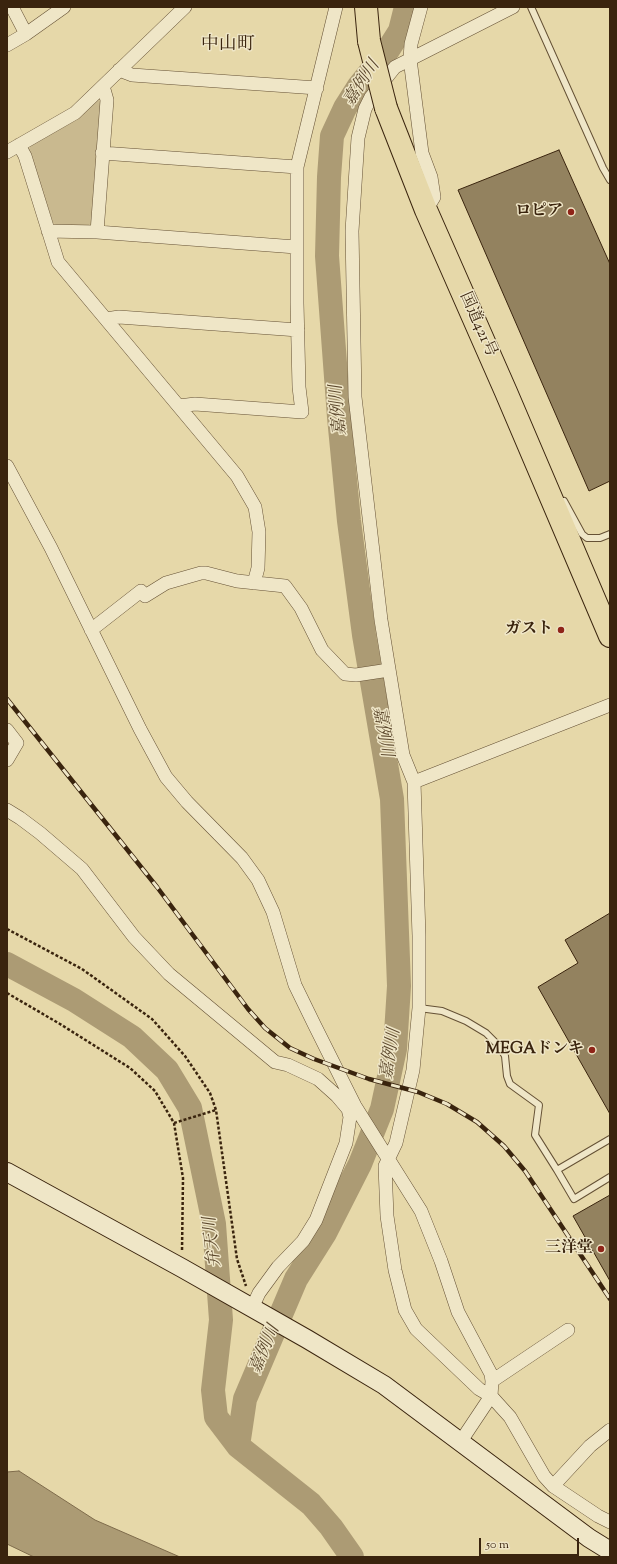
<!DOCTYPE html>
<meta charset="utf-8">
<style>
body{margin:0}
#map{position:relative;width:617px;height:1564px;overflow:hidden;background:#e6d8a9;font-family:"Sorts Mill Goudy",serif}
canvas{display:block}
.frame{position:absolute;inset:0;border:8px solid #3a240e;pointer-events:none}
.scale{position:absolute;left:479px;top:1538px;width:100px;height:18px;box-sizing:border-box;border:2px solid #3a240e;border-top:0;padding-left:5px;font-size:12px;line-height:14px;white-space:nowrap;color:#3a240e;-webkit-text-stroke:3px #efe6c7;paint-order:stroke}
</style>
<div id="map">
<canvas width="617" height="1564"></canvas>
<div class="frame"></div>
<div class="scale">50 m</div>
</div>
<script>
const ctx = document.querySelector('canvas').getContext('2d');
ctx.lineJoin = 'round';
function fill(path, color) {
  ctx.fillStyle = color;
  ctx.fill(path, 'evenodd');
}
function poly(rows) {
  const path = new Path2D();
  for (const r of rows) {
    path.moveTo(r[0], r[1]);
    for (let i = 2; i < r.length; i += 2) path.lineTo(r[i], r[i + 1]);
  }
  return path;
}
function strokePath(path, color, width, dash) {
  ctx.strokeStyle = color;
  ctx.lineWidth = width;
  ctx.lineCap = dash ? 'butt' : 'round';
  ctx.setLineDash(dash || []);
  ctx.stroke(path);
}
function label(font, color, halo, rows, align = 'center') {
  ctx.font = font + ' "Sorts Mill Goudy","Noto Serif JP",serif';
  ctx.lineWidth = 3;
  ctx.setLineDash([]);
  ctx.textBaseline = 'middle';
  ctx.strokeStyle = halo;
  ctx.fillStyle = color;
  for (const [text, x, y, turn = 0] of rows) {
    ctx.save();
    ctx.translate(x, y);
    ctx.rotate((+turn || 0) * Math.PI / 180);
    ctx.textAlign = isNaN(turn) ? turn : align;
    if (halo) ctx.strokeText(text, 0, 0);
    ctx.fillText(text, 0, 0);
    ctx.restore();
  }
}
fill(poly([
 [98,100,102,102,94,222,87,226,59,226,53,223,29,149,31,145,77,120]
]), '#c9b98f');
const water = poly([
 [19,1471,95,1520,180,1557,34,1557,7,1544,7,1472,19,1471]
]);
fill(water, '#ac9b74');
strokePath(water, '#7e6b4b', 1);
strokePath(poly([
 [7,964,74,1000,132,1037,167,1070,190,1108,214,1224,221,1320,213,1390,216,1417,238,1446,311,1504,331,1527,352,1557],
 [238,1446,245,1399,296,1279,325,1233,360,1164,382,1109,395,1049,399,986,392,799,364,635,349,521,339,417,327,256,329,177,332,136,345,108,359,86,388,50,400,31,406,7]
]), '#ac9b74', 24);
const building = poly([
 [559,150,610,264,610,481,589,491,458,190,559,150],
 [610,913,610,1114,538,987,578,963,565,940,610,913],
 [610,1195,610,1281,573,1216,610,1195]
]);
fill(building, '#93825f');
strokePath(building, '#3a240e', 1);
const lane = poly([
 [531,7,603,168,610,180],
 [564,501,582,534,587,538,600,538,610,534],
 [419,1008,442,1011,466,1021,486,1033,499,1046,505,1056,507,1076,510,1084,539,1105,535,1135,557,1170,610,1139],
 [557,1170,574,1199,610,1177]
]);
const street = poly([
 [12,7,26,34],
 [421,7,411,44,410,59,422,153,431,177,434,197,426,210],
 [513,7,395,67,371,97,365,109,358,138,352,231,355,397,381,620,403,755,414,782,419,936,419,1008,413,1070,396,1143,385,1166,387,1216,395,1270,405,1310,416,1329,479,1389,491,1396,510,1417,544,1476,553,1486,598,1516,610,1522],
 [7,45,26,34,64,7],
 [119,70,132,75,317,88],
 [19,145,25,156,58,262,237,476,255,507,259,532,258,568,254,583],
 [7,152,75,113,185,7],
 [102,153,297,167,336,7],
 [48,231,97,232,296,247],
 [97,232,107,100,103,86],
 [106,319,119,317,298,330],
 [179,406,195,404,302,412,299,387,297,303,297,167],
 [7,466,51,548,140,729,166,777,187,802,242,858,258,880,273,912,295,985,314,1024,355,1106,421,1211,441,1261,458,1312,491,1374,492,1381,491,1396,461,1441],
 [91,630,141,591,145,596,166,583,201,573,206,573,237,581,285,586,301,608,322,650,345,674,356,675,389,670],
 [7,730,17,743,7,760],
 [414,782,610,705],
 [7,810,20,818,40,833,82,869,134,937,169,974,275,1062,288,1065,318,1079,337,1096,348,1109,350,1117,346,1143,316,1220,303,1241,278,1267,259,1293,252,1308],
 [492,1381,568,1330],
 [553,1486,590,1446,610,1430]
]);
const secondary = poly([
 [7,1172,182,1268,307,1339,384,1385,589,1538,610,1551]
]);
const highway = poly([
 [366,7,369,41],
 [386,108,426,210,506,392,610,636]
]);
strokePath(lane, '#655135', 8);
strokePath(street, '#655135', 14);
strokePath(secondary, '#3a240e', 20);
strokePath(highway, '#3a240e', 24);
strokePath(poly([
 [7,929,82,969,152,1019,185,1056,210,1093,216,1110,237,1259,246,1286],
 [7,993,60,1024,130,1068,155,1091,174,1123,183,1178,182,1251],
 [174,1123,216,1110]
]), '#3a240e', 2.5, [3, 2]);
strokePath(lane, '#efe6c7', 6);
strokePath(street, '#efe6c7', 13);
strokePath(secondary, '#efe6c7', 18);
strokePath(highway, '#e6d8a9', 22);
const rail = poly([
 [7,699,157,887,248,1009,265,1028,290,1048,314,1059,369,1079,418,1092,447,1104,477,1122,504,1146,525,1171,610,1299]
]);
strokePath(rail, '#3a240e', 4.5);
strokePath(rail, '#efe6c7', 3, [9]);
const highwayBridge = poly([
 [369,41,386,108]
]);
strokePath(highwayBridge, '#3a240e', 24, []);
strokePath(highwayBridge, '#e6d8a9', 22);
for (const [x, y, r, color] of [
 [571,212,4,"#8f2418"],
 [561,630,4,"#8f2418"],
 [592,1050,4,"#8f2418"],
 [601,1249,4,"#8f2418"]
]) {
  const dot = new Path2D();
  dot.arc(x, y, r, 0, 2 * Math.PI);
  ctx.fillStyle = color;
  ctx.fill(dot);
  strokePath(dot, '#efe6c7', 1.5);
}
label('bold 16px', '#3a240e', '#efe6c7', [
 ["ロピア",563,212],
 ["ガスト",553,630],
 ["MEGAドンキ",584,1050],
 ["三洋堂",593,1249]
], 'right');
label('16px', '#3a240e', '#efe6c7', [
 ["国道421号",477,325,66]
]);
label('italic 17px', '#5c482d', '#efe6c7', [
 ["嘉例川",363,84,-57],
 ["嘉例川",340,410,-95],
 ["嘉例川",381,732,80],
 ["嘉例川",392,1054,-81],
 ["弁天川",214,1242,-96],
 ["嘉例川",266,1350,-67]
]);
label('18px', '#3a240e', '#efe6c7', [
 ["中山町",228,46]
]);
</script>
